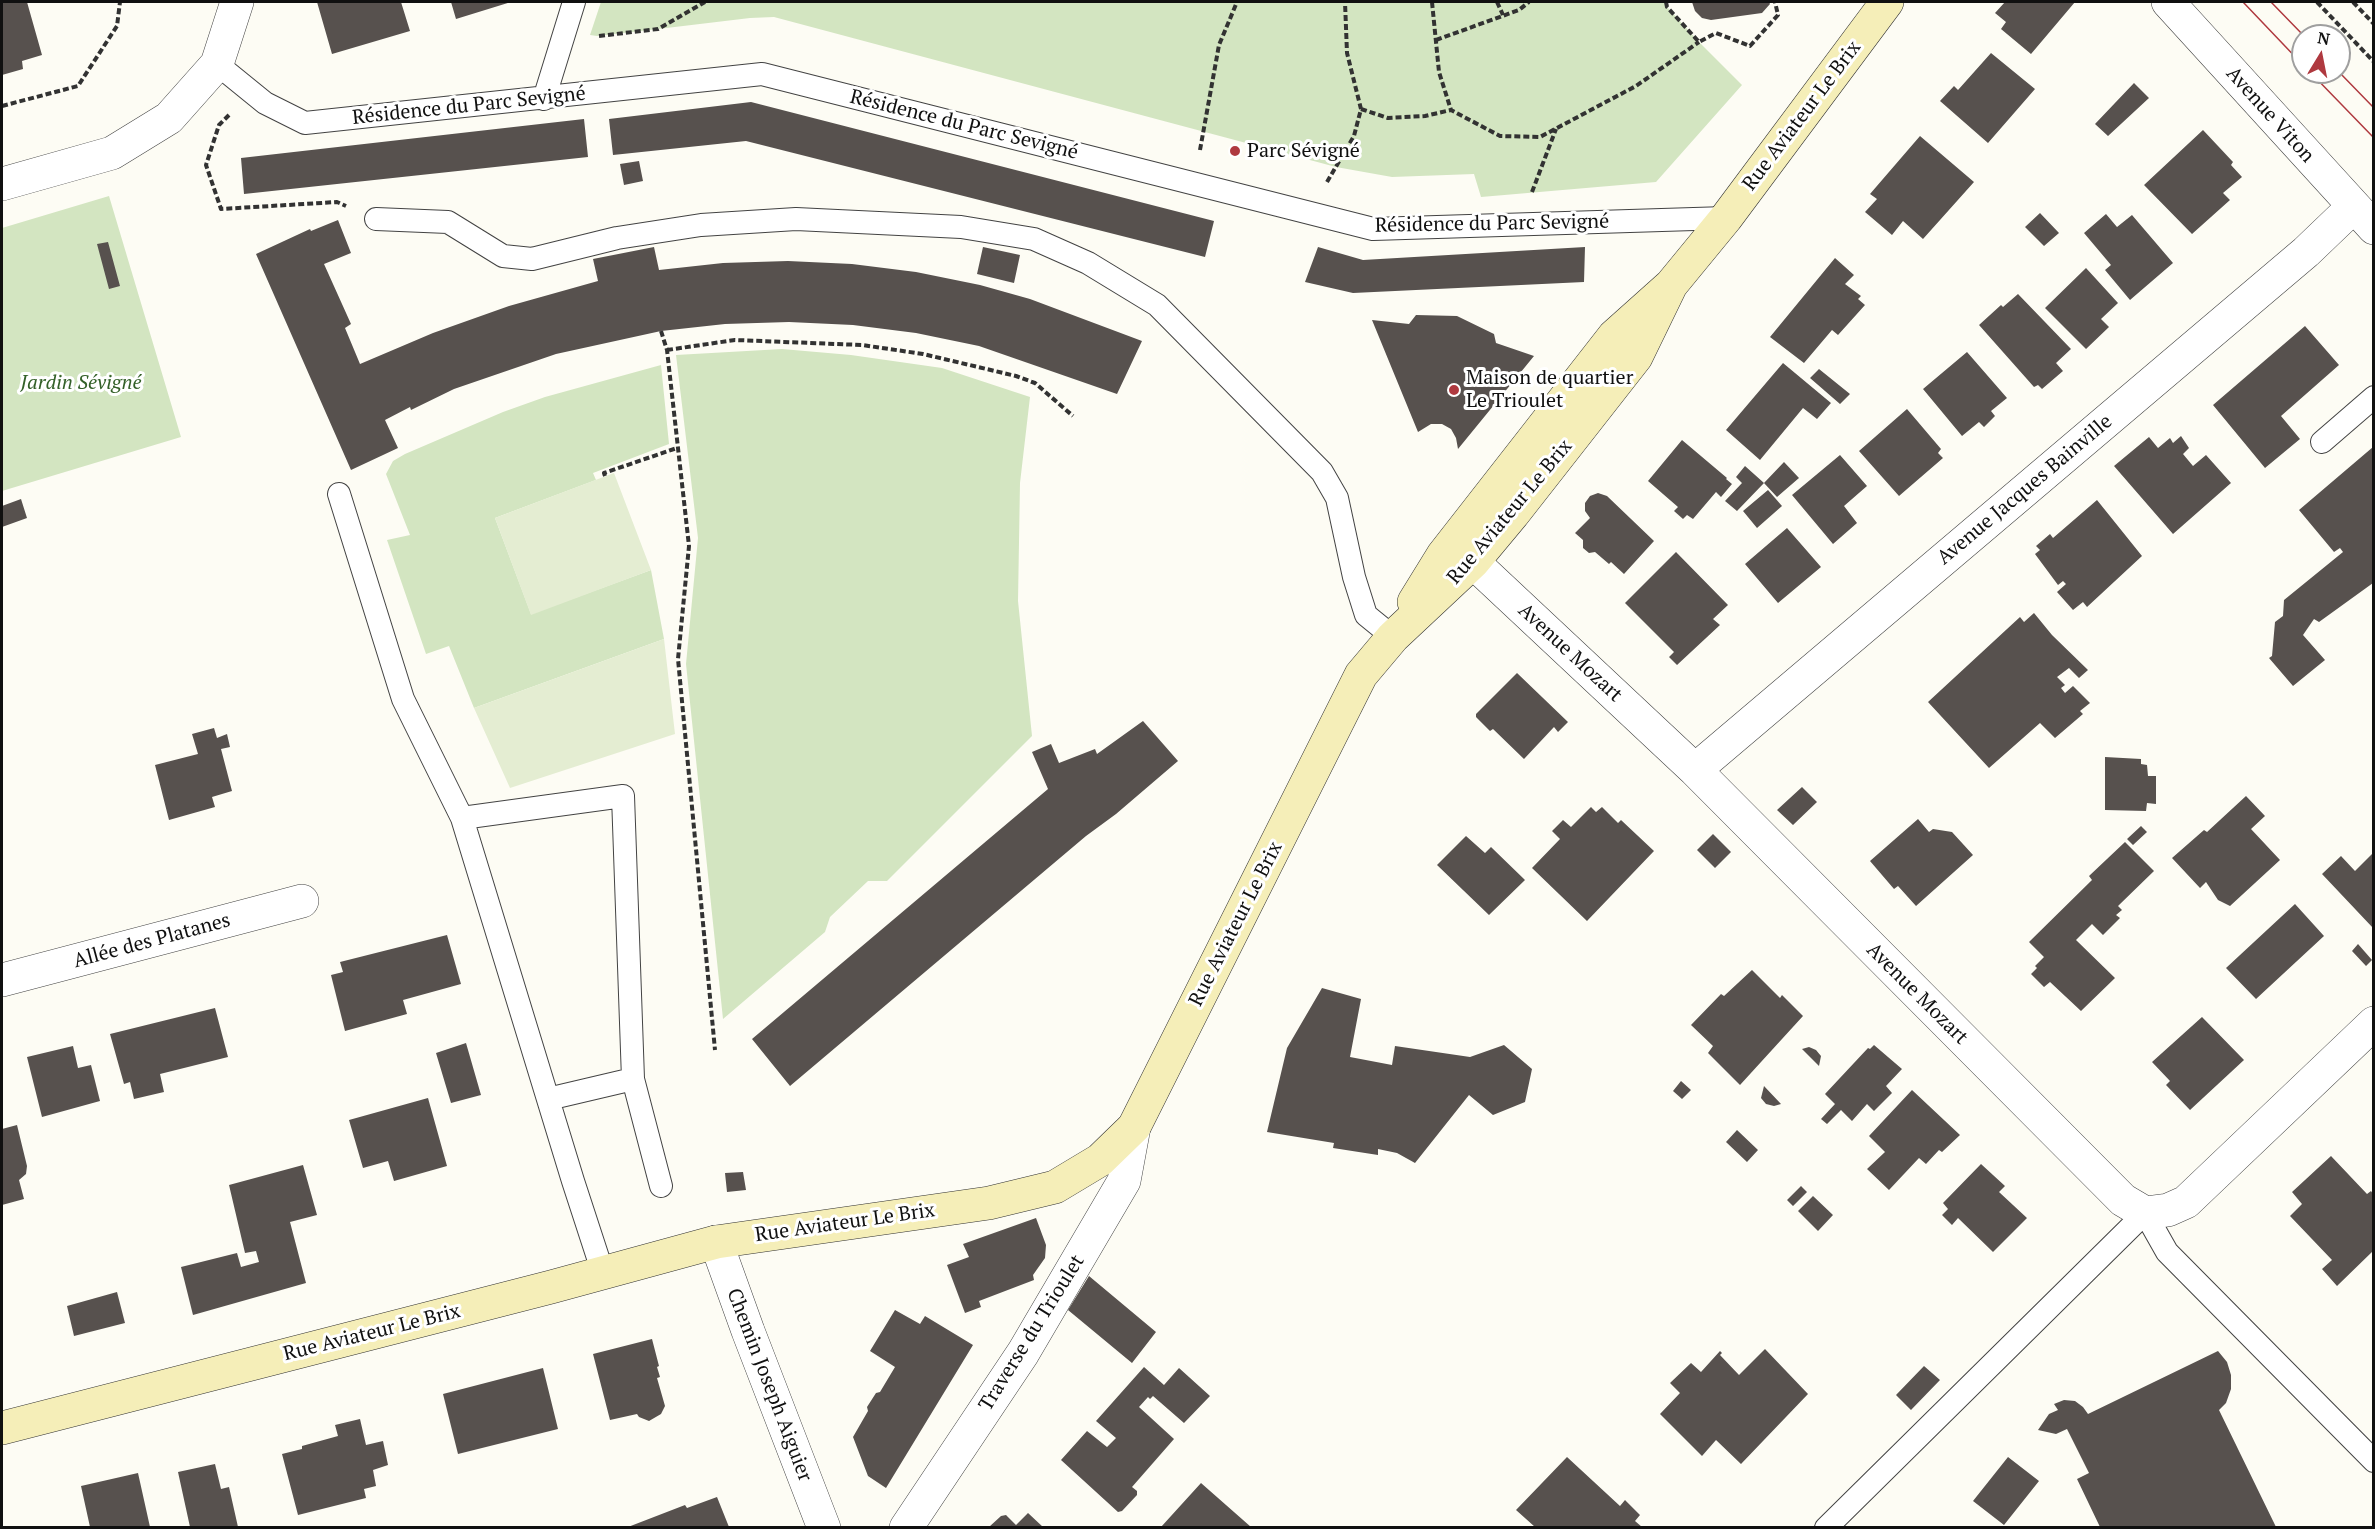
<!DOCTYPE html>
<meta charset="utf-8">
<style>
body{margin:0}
#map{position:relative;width:2375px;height:1529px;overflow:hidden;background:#fdfcf4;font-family:"PT Serif",serif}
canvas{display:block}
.frame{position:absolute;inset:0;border:3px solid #101010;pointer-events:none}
.north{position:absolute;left:2291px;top:24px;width:60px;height:60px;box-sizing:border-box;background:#fff;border:2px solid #9f9f9f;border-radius:50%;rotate:10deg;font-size:16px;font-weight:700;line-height:24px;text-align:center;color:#101010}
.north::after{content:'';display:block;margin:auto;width:21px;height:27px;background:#af393f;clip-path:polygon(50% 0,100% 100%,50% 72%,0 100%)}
</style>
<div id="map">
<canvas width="2375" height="1529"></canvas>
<div class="frame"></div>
<div class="north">N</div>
</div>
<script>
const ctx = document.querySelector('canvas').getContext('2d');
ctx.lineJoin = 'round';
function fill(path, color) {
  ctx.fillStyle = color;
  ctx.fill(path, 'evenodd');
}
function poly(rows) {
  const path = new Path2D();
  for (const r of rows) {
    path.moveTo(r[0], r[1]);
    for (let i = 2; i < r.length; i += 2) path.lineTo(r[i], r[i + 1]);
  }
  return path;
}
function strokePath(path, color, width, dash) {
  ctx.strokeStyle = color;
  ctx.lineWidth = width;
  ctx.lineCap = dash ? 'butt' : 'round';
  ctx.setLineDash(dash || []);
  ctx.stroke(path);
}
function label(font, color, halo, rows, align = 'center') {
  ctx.font = font + ' "PT Serif",serif';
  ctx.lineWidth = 6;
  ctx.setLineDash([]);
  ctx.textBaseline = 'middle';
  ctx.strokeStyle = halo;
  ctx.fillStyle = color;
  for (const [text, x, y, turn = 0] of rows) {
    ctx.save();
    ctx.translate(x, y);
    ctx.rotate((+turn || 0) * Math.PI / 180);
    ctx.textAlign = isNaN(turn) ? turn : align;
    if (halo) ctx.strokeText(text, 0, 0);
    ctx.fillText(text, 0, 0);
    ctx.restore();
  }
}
fill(poly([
 [601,2,1666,2,1667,7,1699,42,1742,85,1656,182,1481,197,1474,174,1392,177,1336,167,774,17,750,18,658,29,597,36,590,35],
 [109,196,181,437,2,491,2,228],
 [782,349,851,355,942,368,1030,397,1020,483,1018,601,1032,736,887,881,868,881,830,917,825,932,723,1019,686,664,698,538,676,355],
 [661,365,669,444,593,473,596,480,495,518,531,614,651,570,664,639,474,708,449,646,426,654,387,540,410,535,386,474,393,461,405,454,503,412,545,397]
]), '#d3e5c1');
fill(poly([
 [614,473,651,570,531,615,495,518],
 [664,639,675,734,510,788,474,708]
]), '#e4edd2');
fill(poly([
 [2,2,27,2,42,55,22,61,23,69,2,75],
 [317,2,401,2,410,31,332,54],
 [451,2,511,2,456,19],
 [1692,2,1769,2,1770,4,1762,13,1711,20,1702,18,1695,11],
 [2005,2,2075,2,2031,54,2001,29,2006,22,1995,13],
 [1991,53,2035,89,1988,143,1940,101,1954,86,1958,90],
 [2134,83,2149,98,2108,136,2095,124],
 [751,102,1214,221,1205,257,746,141,613,155,609,119],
 [584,119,588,157,244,194,241,158],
 [2203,130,2233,162,2231,165,2242,177,2223,193,2230,200,2192,234,2144,185],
 [1920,136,1974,182,1923,239,1903,221,1892,235,1865,212,1877,199,1870,194],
 [639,161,643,181,624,185,620,164],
 [2040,213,2059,233,2044,246,2025,227],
 [2106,214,2117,227,2132,215,2173,263,2130,300,2105,270,2111,265,2084,233],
 [338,220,351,253,324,264,351,324,345,328,360,364,433,333,509,306,598,281,593,259,654,247,659,270,723,263,788,261,852,264,916,272,980,285,1030,299,1142,341,1117,394,979,346,916,333,853,325,789,322,725,324,661,331,556,354,454,389,411,410,410,407,385,420,398,448,351,470,256,254,310,229,311,231],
 [108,242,120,286,109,289,97,244],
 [983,247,1020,255,1014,283,977,274],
 [1318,247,1363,260,1585,247,1584,282,1353,293,1305,282],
 [1835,258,1854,275,1845,284,1861,296,1858,299,1865,305,1838,335,1832,330,1804,363,1770,337],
 [2086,268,2118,303,2101,319,2109,327,2086,349,2045,308],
 [2018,294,2071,349,2056,363,2063,371,2042,389,2038,385,2034,387,1979,325,2001,305,2003,307],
 [1416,315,1457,316,1494,334,1496,343,1534,356,1458,449,1456,438,1451,429,1442,424,1431,424,1418,432,1372,320,1409,324],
 [2305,326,2339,365,2281,416,2300,439,2265,468,2213,405],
 [1967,352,2007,398,1991,411,1995,416,1984,427,1979,422,1962,436,1923,389],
 [1783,363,1831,403,1817,419,1803,408,1760,460,1726,430],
 [1819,369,1850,394,1840,404,1810,378],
 [1907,409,1941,449,1938,453,1943,458,1899,496,1859,451],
 [2181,436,2189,448,2183,454,2193,466,2206,455,2231,483,2173,534,2114,466,2149,437,2158,448,2170,438,2173,443],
 [1682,440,1727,478,1726,479,1732,484,1721,497,1716,492,1693,519,1687,515,1683,519,1674,511,1678,507,1648,481],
 [2373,447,2373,583,2319,622,2314,619,2303,635,2325,660,2293,686,2269,658,2272,656,2275,622,2283,616,2284,600,2343,552,2340,548,2334,552,2299,510],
 [1840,455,1867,486,1844,506,1857,523,1833,544,1792,495],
 [1784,462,1799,478,1777,497,1764,483],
 [1745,466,1764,483,1737,511,1725,501,1742,483,1736,477],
 [1768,490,1782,506,1757,528,1743,511],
 [1598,493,1607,496,1654,541,1624,574,1611,562,1609,564,1595,552,1589,553,1583,548,1583,540,1575,533,1590,518,1585,511,1585,503,1590,496],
 [21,499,27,518,2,527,2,506],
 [2097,500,2142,556,2087,607,2083,602,2073,610,2057,592,2066,584,2063,581,2058,585,2035,554,2040,550,2036,546,2050,534,2053,538],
 [1787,528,1821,567,1778,603,1745,564],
 [1676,552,1728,605,1713,619,1720,625,1677,665,1669,657,1674,652,1625,603],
 [2034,613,2052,635,2088,670,2079,678,2069,668,2057,677,2065,685,2061,688,2065,693,2073,686,2090,703,2080,711,2083,714,2055,738,2040,723,1989,768,1928,702,2020,617,2024,622],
 [1517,673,1568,722,1558,732,1554,727,1524,759,1493,729,1490,731,1476,717,1476,714],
 [1143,721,1178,761,1116,814,1086,836,790,1086,752,1039,1048,789,1032,752,1051,744,1059,763,1095,749,1097,754],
 [214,728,217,738,227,734,230,747,221,749,232,791,212,797,215,807,169,820,155,765,198,754,192,734],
 [2105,757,2141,759,2141,764,2147,765,2148,776,2156,776,2156,804,2147,803,2146,811,2105,810],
 [1802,787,1817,802,1793,825,1777,810],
 [2246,796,2265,816,2251,829,2280,860,2230,906,2218,900,2206,882,2200,888,2172,858,2204,830,2207,832],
 [1591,807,1596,812,1602,807,1618,823,1621,820,1654,851,1587,921,1532,868,1560,839,1552,831,1563,820,1571,827],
 [1918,819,1929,832,1933,829,1952,832,1973,855,1916,906,1898,886,1894,889,1870,861],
 [2141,826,2147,832,2133,845,2127,839],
 [1713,834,1731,852,1715,868,1697,850],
 [1466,836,1485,853,1491,847,1525,880,1489,915,1437,865],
 [2125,842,2154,871,2118,906,2122,910,2116,915,2120,918,2103,935,2092,924,2076,940,2115,978,2081,1011,2050,982,2044,987,2031,974,2037,968,2035,966,2044,957,2029,942,2092,880,2089,876],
 [2373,853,2373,928,2322,874,2341,856,2355,871],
 [2295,904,2324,936,2256,999,2226,968],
 [447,935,461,984,403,1000,407,1014,345,1031,331,975,343,972,340,962],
 [2358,944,2372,960,2366,966,2352,951],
 [1752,970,1780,998,1782,995,1803,1016,1740,1085,1708,1053,1713,1046,1691,1025,1721,994,1724,996],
 [1322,988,1361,999,1350,1057,1392,1065,1395,1046,1470,1057,1504,1045,1532,1069,1525,1102,1493,1115,1469,1095,1415,1163,1397,1153,1378,1149,1378,1155,1333,1148,1334,1143,1267,1132,1287,1048],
 [215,1008,228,1057,160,1074,164,1092,134,1099,130,1082,124,1084,110,1034],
 [2202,1017,2244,1060,2190,1110,2166,1085,2170,1081,2152,1062],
 [466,1043,481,1095,451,1103,436,1053],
 [1874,1045,1902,1069,1886,1086,1892,1093,1874,1111,1867,1104,1852,1121,1841,1110,1827,1124,1821,1119,1835,1104,1825,1094,1868,1048,1870,1049],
 [73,1046,78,1068,91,1065,100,1101,42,1117,27,1057],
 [1809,1047,1816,1050,1821,1056,1819,1066,1802,1049],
 [1681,1081,1691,1090,1682,1099,1673,1091],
 [1764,1086,1781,1104,1774,1106,1766,1104,1761,1098],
 [1912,1090,1960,1135,1942,1152,1939,1150,1926,1164,1919,1158,1889,1190,1867,1169,1885,1152,1869,1136],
 [428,1098,447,1166,394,1181,388,1161,363,1168,349,1120],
 [17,1125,27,1166,26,1174,19,1180,24,1199,2,1205,2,1129],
 [1737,1130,1758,1150,1747,1162,1726,1142],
 [2331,1156,2367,1194,2371,1191,2373,1194,2373,1251,2337,1286,2322,1269,2332,1260,2290,1216,2302,1204,2292,1192],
 [1981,1164,2005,1186,1999,1192,2027,1218,1993,1252,1958,1218,1952,1225,1942,1215,1948,1209,1943,1203],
 [303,1165,317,1215,290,1222,306,1283,193,1315,181,1267,237,1253,241,1267,259,1262,256,1251,245,1253,229,1185],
 [743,1172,746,1190,727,1192,725,1173],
 [1801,1186,1807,1192,1793,1206,1787,1200],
 [1813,1196,1833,1215,1818,1231,1798,1211],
 [1036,1218,1046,1245,1045,1258,1033,1275,1034,1280,979,1301,981,1307,965,1313,947,1265,969,1257,963,1244],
 [1089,1276,1156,1332,1132,1363,1068,1310],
 [117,1292,125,1323,74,1336,67,1306],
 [895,1310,920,1324,925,1316,973,1345,886,1488,868,1476,853,1437,868,1411,867,1407,876,1393,880,1392,895,1367,870,1351],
 [652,1339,659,1366,657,1367,660,1377,657,1378,665,1406,661,1414,649,1421,639,1417,637,1414,610,1420,593,1354],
 [1765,1349,1808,1394,1741,1464,1716,1440,1702,1456,1660,1414,1680,1393,1670,1383,1691,1363,1701,1372,1720,1351,1722,1353,1720,1355,1739,1375],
 [2218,1351,2227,1362,2231,1375,2231,1389,2226,1403,2219,1410,2276,1527,2100,1527,2077,1479,2089,1473,2067,1429,2056,1434,2038,1430,2049,1414,2058,1410,2054,1404,2064,1400,2075,1401,2083,1407,2088,1414],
 [1924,1366,1940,1380,1911,1410,1896,1395],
 [1144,1367,1164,1385,1179,1368,1210,1396,1184,1423,1153,1396,1150,1399,1148,1397,1139,1407,1174,1439,1132,1487,1137,1491,1137,1495,1122,1511,1118,1512,1061,1460,1087,1431,1107,1447,1116,1438,1096,1421],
 [543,1368,558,1429,458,1454,443,1394],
 [360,1419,366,1445,383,1441,388,1465,373,1470,376,1486,364,1489,366,1498,298,1515,282,1454,302,1449,302,1446,338,1436,335,1425],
 [1567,1457,1620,1506,1625,1500,1640,1515,1635,1521,1642,1527,1535,1527,1516,1510],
 [2008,1457,2039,1481,2004,1525,1973,1501],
 [215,1464,221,1489,229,1487,238,1527,190,1527,178,1472],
 [138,1473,150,1527,90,1527,81,1486],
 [1201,1483,1251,1527,1161,1527],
 [717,1497,729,1527,628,1527,685,1505,687,1508],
 [1028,1513,1043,1527,989,1527,1001,1516,1006,1515,1016,1525]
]), '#57514e');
const service = poly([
 [217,64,265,103,305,123,762,74,1373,229,1726,218],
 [544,99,574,2],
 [376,219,448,222,503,256,532,259,617,238,701,225,796,219,961,227,1034,239,1088,263,1157,305,1322,472,1337,498,1354,577,1366,615,1393,637],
 [2322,442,2374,397],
 [339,494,403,699,462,818,573,1181,603,1273],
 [462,818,623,796,633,1079,661,1186],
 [548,1099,633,1079],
 [1826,1528,2145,1213,2167,1252,2374,1461]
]);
const minor = poly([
 [2,184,112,153,169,118,217,64,237,2],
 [1473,562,1695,770,2123,1200,2145,1213,2168,1210,2186,1202,2374,1023],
 [1695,770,2306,252,2353,207],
 [2,980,302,901],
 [716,1242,748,1331,824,1528],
 [906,1528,1023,1353,1124,1181,1134,1127]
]);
const tertiary = poly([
 [2168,2,2374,228]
]);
const secondary = poly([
 [1414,602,1443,555,1614,336,1671,285,1726,218,1887,2],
 [2,1428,551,1287,716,1242,989,1203,1055,1187,1100,1160,1134,1127,1361,675,1393,637,1473,562,1513,514,1636,357,1671,285]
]);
strokePath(service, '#434343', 24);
strokePath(minor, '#434343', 34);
strokePath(tertiary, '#434343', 34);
strokePath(secondary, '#323232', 34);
strokePath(poly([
 [1432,2,1439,72,1451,110,1500,136,1540,137,1636,86,1699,42],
 [1497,2,1503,15],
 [1666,2,1667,7,1699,42,1716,33,1750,46,1778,15,1775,2],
 [2317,2,2374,62],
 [2353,2,2374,24],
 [599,36,658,29,705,2],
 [1436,40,1519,10,1529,2],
 [2,106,78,86,117,26,120,2],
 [1361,109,1388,118,1425,116,1451,110],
 [229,115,219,125,206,165,221,209,337,202,346,206],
 [1200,150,1219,45,1237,2],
 [1327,182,1354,136,1361,109,1347,53,1345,2],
 [1532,192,1556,129],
 [661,331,667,350,689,546,678,659,715,1050],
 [667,350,735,340,862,345,923,354,1016,376,1035,383,1073,416],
 [605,476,604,473,677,448]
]), '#323232', 4, [6, 3]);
strokePath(service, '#fff', 22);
strokePath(minor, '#fff', 33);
strokePath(tertiary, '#fff', 33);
strokePath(secondary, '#f5eeb8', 33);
strokePath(poly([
 [2243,2,2303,65],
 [2271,2,2304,36],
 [2310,72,2374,138],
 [2339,72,2374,108]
]), '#af393f', 1.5);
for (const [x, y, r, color] of [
 [1235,151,6,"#af393f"],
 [1454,390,6,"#af393f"]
]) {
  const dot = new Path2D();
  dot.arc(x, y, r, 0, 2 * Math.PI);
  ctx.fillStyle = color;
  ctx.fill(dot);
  strokePath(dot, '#fff', 2);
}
label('20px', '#101010', '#fff', [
 ["Résidence du Parc Sevigné",469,106,-6],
 ["Avenue Viton",2270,115,48],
 ["Rue Aviateur Le Brix",1802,116,-53],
 ["Résidence du Parc Sevigné",964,125,14],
 ["Résidence du Parc Sevigné",1492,224,-1],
 ["Avenue Jacques Bainville",2025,490,-40],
 ["Rue Aviateur Le Brix",1510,512,-50],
 ["Avenue Mozart",1570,653,43],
 ["Rue Aviateur Le Brix",1236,924,-63],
 ["Allée des Platanes",152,941,-15],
 ["Avenue Mozart",1917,994,45],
 ["Rue Aviateur Le Brix",845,1223,-8],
 ["Rue Aviateur Le Brix",372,1333,-14],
 ["Traverse du Trioulet",1032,1333,-58],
 ["Chemin Joseph Aiguier",769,1385,69]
]);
label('20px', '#101010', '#fff', [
 ["Parc Sévigné",1247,151],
 ["Maison de quartier",1466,378],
 ["Le Trioulet",1466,401]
], 'left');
label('italic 20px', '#336028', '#fff', [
 ["Jardin Sévigné",81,383]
]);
</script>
